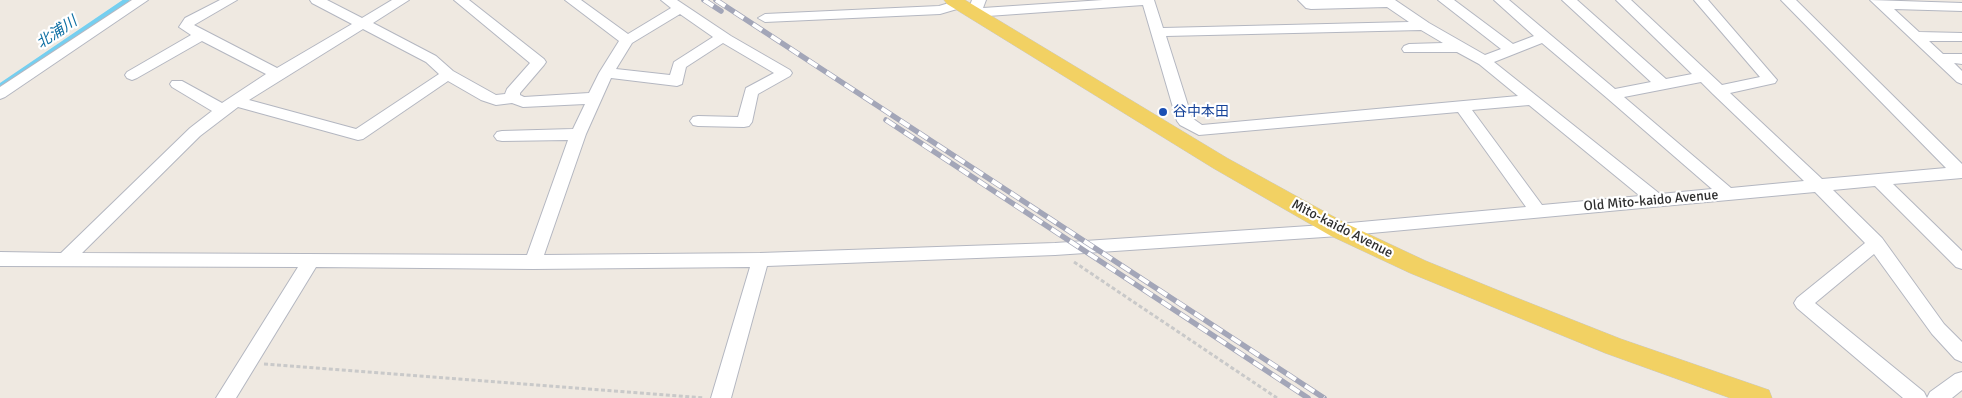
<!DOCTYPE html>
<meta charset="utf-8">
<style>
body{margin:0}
canvas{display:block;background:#efe9e1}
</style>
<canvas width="1962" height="398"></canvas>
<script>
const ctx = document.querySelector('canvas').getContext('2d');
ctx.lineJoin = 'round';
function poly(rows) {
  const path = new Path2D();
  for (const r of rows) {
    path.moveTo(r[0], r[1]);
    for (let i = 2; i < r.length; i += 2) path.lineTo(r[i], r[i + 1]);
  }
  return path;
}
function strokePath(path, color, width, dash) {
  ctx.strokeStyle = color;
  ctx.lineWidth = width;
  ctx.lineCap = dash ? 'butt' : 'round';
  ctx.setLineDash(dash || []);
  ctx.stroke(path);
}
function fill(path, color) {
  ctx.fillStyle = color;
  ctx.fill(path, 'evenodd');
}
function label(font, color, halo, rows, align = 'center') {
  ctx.font = font + ' Signika,"Noto Sans JP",sans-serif';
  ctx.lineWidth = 4.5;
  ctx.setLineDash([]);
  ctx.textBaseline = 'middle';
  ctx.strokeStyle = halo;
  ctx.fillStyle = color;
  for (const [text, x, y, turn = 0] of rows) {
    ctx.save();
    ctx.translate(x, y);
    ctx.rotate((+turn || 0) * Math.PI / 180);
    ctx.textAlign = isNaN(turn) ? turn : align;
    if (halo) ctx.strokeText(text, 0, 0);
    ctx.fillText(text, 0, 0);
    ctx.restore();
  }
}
strokePath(poly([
 [0,86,127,0]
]), '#75cff0', 5);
const minor = poly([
 [132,0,148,0,5,97,0,99,0,87,132,0],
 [220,0,237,0,194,25,277,68,352,24,312,3,310,0,327,0,362,18,392,0,409,0,373,23,436,56,453,71,496,95,505,94,507,89,530,63,454,0,469,0,544,59,546,62,544,65,520,93,520,95,524,97,589,93,599,73,619,41,565,0,581,0,628,34,671,8,661,0,677,0,731,36,790,70,792,73,790,76,758,94,752,122,749,126,744,127,698,126,693,125,690,121,693,117,698,116,738,117,746,88,774,73,723,43,686,67,682,84,677,86,611,78,586,134,544,255,760,253,1055,243,1339,224,1526,207,1458,112,1199,135,1180,125,1177,121,1143,5,974,17,967,13,972,0,986,0,983,8,1103,0,1154,0,1163,28,1409,22,1387,7,1311,9,1306,8,1298,0,1395,0,1429,23,1485,55,1501,49,1438,0,1454,0,1513,44,1534,36,1494,0,1509,0,1615,89,1651,82,1562,0,1577,0,1666,79,1692,74,1616,0,1631,0,1722,85,1760,77,1694,0,1708,0,1777,80,1775,83,1730,93,1822,179,1946,168,1781,0,1796,0,1962,164,1962,178,1893,184,1962,251,1962,269,1956,267,1875,186,1833,190,1882,238,1944,324,1962,342,1962,362,1955,359,1932,334,1874,254,1815,303,1924,392,1927,398,1903,398,1797,308,1794,303,1797,298,1865,243,1815,192,1339,236,1055,255,767,266,731,398,711,398,750,267,533,269,316,267,236,398,216,398,298,267,0,266,0,252,61,253,190,128,212,111,172,87,170,84,172,81,182,81,222,103,266,74,202,41,137,78,132,80,127,78,125,75,127,72,191,35,179,27,185,18,220,0],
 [680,14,713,37,674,62,670,75,616,69,632,43,680,14],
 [363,29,426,62,439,74,356,129,249,100,363,29],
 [1421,30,1443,43,1409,44,1404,46,1402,49,1404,52,1457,52,1479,64,1518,96,1202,125,1192,118,1166,36,1421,30],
 [1542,43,1607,98,1712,189,1660,194,1494,62,1542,43],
 [448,81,481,100,496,105,512,103,523,107,585,104,573,129,502,131,497,132,494,136,497,140,502,141,568,140,527,255,82,253,200,136,238,107,358,140,363,139,448,81],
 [1701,82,1713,94,1804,181,1731,188,1624,97,1701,82],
 [1529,105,1640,196,1542,205,1472,110,1529,105],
 [959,0,966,4,964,7,940,14,765,22,758,18,765,14,939,6,959,0],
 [1870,0,1962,3,1962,11,1894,9,1919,32,1962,33,1962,41,1929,41,1943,54,1962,54,1962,64,1954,63,1962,71,1962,84,1957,82,1870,0],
 [1962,372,1962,390,1952,398,1927,398,1930,392,1955,374,1962,372]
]);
const major = poly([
 [944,0,965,0,1227,158,1347,224,1426,261,1512,296,1621,339,1769,390,1772,398,1730,398,1605,353,1410,273,1331,236,1213,168,947,4,944,0]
]);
strokePath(minor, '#b4b7c1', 2);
strokePath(major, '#c9c9c9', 1);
strokePath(poly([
 [1074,262,1277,398],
 [264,364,704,398]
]), '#c9c9c9', 3, [4, 2.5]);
fill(minor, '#fff');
fill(major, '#f2d163');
const rail = poly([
 [704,0,721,11],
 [716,0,1324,398],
 [886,120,1308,398]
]);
strokePath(rail, '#a3a6b8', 5.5);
strokePath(rail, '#fff', 4, [11]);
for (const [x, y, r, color] of [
 [1163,112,5,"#1a4fb4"]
]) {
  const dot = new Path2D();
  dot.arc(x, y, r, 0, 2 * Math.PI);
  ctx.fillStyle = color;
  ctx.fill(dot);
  strokePath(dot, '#fff', 2);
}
label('14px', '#164399', '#fff', [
 ["谷中本田",1173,112]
], 'left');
label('14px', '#2e2e2e', '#fff', [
 ["Old Mito-kaido Avenue",1651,201,-5],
 ["Mito-kaido Avenue",1342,229,27]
]);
label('italic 15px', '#0d6fa3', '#fff', [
 ["北浦川",57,33,-34]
]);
</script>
